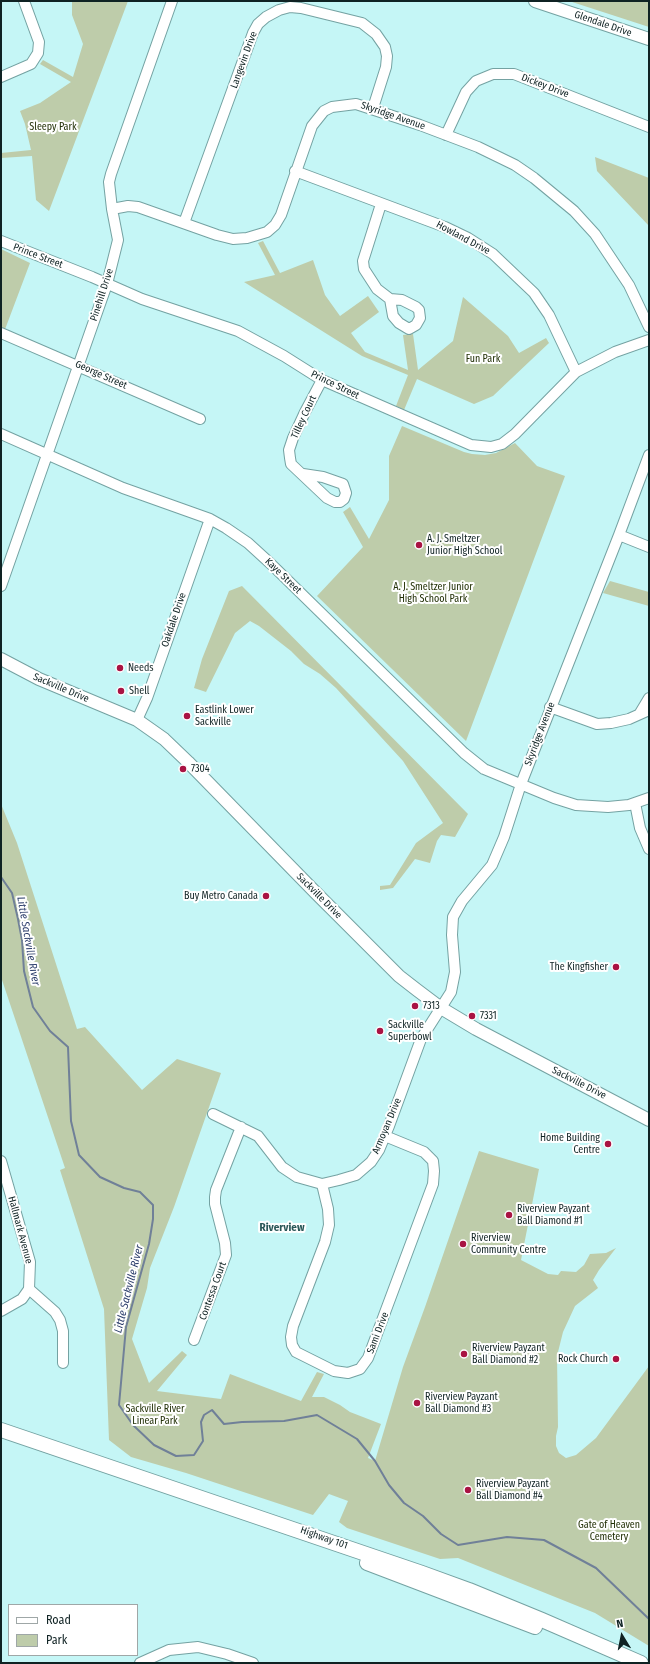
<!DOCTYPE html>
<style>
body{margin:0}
#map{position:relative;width:650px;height:1664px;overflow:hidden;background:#c5f6f6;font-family:"Fira Sans Condensed",sans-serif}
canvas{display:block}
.frame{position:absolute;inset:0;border:2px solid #0f2223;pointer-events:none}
.legend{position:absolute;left:8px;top:1604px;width:130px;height:52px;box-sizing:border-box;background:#fff;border:1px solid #9fa7a7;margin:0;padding:5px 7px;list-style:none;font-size:12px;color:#0f2223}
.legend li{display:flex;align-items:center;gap:8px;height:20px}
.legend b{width:20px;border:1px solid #9fa7a7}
.north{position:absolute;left:602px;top:1616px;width:40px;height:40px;-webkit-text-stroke:3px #fff;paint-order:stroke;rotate:350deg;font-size:11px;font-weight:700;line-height:16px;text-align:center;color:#0f2223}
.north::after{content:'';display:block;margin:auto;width:14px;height:18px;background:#0f2223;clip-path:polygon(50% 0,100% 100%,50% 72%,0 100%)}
</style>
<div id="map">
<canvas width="650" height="1664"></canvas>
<div class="frame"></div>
<ul class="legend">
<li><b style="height:5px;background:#fff"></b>Road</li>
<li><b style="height:11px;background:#beccaa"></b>Park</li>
</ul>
<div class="north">N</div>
</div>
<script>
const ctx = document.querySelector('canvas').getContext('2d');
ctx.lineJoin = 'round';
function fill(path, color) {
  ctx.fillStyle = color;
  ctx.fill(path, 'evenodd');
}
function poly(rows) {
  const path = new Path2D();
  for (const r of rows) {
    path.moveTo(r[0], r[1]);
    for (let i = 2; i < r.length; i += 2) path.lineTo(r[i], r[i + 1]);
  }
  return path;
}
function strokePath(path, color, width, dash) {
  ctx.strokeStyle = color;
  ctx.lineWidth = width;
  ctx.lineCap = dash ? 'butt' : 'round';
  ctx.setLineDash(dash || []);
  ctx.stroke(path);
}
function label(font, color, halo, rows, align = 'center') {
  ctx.font = font + ' "Fira Sans Condensed",sans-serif';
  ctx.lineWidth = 4;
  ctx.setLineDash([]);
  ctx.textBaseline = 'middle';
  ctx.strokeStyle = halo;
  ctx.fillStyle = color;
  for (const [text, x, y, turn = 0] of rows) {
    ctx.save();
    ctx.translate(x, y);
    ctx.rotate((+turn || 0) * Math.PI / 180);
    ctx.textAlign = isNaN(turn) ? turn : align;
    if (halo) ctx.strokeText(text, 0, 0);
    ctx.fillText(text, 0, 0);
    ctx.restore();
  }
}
fill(poly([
 [72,1,128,1,49,211,36,200,32,156,1,158,1,153,31,150,25,124,20,111,40,103,71,82,40,64,43,60,73,77,83,44,72,15],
 [569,1,649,1,649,27],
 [595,157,649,178,649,226,597,171],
 [263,241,280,273,313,260,325,295,340,316,368,296,379,312,351,333,365,352,408,370,403,335,413,334,418,370,453,341,463,297,508,336,519,353,546,338,549,343,493,396,474,404,417,379,404,410,396,406,408,375,362,356,244,282,275,275,258,243],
 [1,249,30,263,1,340],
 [402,426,464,452,472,454,485,455,496,453,515,443,537,466,565,476,466,741,317,596,363,547,343,512,350,507,369,539,389,500,389,456],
 [610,581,649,592,649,606,603,593],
 [242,586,468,814,455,837,441,835,437,841,430,863,415,859,393,888,380,890,380,886,390,885,416,843,443,823,403,761,336,688,320,674,304,664,291,651,259,626,250,621,235,633,206,692,194,688,202,659,229,591],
 [1,804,17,843,77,1029,85,1027,142,1090,177,1059,221,1073,174,1207,150,1268,147,1288,132,1339,149,1383,182,1351,187,1355,157,1391,221,1399,230,1374,301,1401,317,1372,324,1374,312,1397,324,1397,340,1405,350,1412,381,1424,368,1458,375,1461,403,1367,425,1307,479,1151,539,1169,521,1260,548,1274,558,1275,561,1271,576,1272,584,1265,590,1254,606,1253,616,1248,599,1270,593,1280,598,1288,575,1306,563,1332,557,1356,558,1427,556,1436,556,1446,559,1453,566,1458,576,1455,596,1438,649,1366,649,1646,595,1613,458,1558,440,1559,347,1528,339,1522,348,1501,329,1494,313,1515,186,1473,131,1457,109,1440,104,1309,60,1170,65,1168,1,977]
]), '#beccaa');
strokePath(poly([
 [1,877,12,893,18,919,22,940,24,971,33,1007,50,1031,68,1047,71,1121,79,1155,100,1177,124,1188,140,1192,153,1205,153,1219,149,1244,126,1327,119,1405,133,1425,154,1445,176,1456,194,1455,203,1441,201,1422,204,1415,212,1410,224,1424,242,1422,284,1421,317,1415,357,1439,375,1461,389,1485,404,1503,423,1516,441,1534,458,1545,507,1537,544,1540,596,1568,649,1619]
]), '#708098', 2);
const minor = poly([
 [1,77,31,64,38,53,39,42,24,1],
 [446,135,466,92,476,81,493,74,514,74,649,127],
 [295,171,445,227,468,238,493,254,534,293,549,315,576,372],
 [381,204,363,261,364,269,377,289,390,299,393,316,399,323,409,329,416,325,420,318,419,310,416,307,402,300,390,299],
 [112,209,128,206,138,207,217,235,233,239,247,238,267,232,275,225,281,215,312,126,324,111,332,107,356,104,420,125,478,147,515,165,534,178,574,211,595,234,629,285,649,327],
 [184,223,253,33,258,24,266,17,279,10,290,7,301,8,362,23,376,34,385,47,387,56,386,67,373,108],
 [1,241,92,277,142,299,238,331,284,356,322,380,471,445,491,447,502,444,515,434,576,372,615,352,649,340],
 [1,333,200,419],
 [1,434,123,488,210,519,226,528,248,543,271,564,464,753,484,769,554,798,576,805,608,807,629,805,649,798],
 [303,474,323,477,343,484,346,493,344,499,340,502,335,502,327,498,291,464,290,458,289,450,293,438,305,412,322,380],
 [619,535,649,547],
 [1,586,107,284,118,240,112,209,109,182,111,174,172,1],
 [550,707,597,724,611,723,629,719,649,710],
 [640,713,649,698],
 [137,720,147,698,210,519],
 [635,803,640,828,649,849],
 [213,1114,258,1136,282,1167,297,1177,322,1184,339,1180,356,1175,371,1162,379,1150,389,1126,421,1039,451,992,455,972,452,935,453,917,462,901,492,865,504,837,521,784,619,535,649,455],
 [1,1161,30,1262,29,1289,22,1299,1,1311],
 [322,1184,328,1209,329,1225,325,1242,293,1326,291,1337,292,1345,296,1352,334,1371,348,1373,360,1369,368,1358,433,1184,434,1171,433,1161,424,1152,385,1136],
 [29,1289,55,1312,60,1320,63,1331,63,1363],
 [194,1340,226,1255,225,1243,215,1204,215,1197,216,1190,241,1127],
 [140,1663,169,1650,198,1647,227,1654,253,1663]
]);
const major = poly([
 [535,1,649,39],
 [1,659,39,679,137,720,164,739,188,762,315,892,399,976,417,990,441,1008,476,1029,649,1120]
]);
const highway = poly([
 [1,1430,422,1573,469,1590,542,1620,641,1663],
 [367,1563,535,1627]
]);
strokePath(minor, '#74a2a2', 12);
strokePath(major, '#74a2a2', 14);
strokePath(highway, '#74a2a2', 16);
strokePath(minor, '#fff', 10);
strokePath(major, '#fff', 12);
strokePath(highway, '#fff', 14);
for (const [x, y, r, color] of [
 [419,545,4,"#a91343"],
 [120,668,4,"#a91343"],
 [121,691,4,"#a91343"],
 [187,716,4,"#a91343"],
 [183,769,4,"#a91343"],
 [266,896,4,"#a91343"],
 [616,967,4,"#a91343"],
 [415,1006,4,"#a91343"],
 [472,1016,4,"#a91343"],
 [380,1031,4,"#a91343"],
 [608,1144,4,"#a91343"],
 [509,1215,4,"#a91343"],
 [463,1244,4,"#a91343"],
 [464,1354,4,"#a91343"],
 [616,1359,4,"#a91343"],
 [417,1403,4,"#a91343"],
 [468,1490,4,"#a91343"]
]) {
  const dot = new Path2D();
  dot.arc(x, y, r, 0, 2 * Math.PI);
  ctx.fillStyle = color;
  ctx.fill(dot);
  strokePath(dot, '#fff', 1.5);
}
label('10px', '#0f2223', '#fff', [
 ["Glendale Drive",603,24,19],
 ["Langevin Drive",244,60,-70],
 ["Dickey Drive",545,86,21],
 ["Skyridge Avenue",393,116,19],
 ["Howland Drive",463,238,28],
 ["Prince Street",38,256,21],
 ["Pinehill Drive",102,295,-72],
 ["George Street",101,375,24],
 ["Prince Street",335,385,26],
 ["Tilley Court",304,417,-65],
 ["Kaye Street",283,576,44],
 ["Oakdale Drive",174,620,-71],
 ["Sackville Drive",61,688,23],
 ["Skyridge Avenue",540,734,-69],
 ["Sackville Drive",319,896,45],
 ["Sackville Drive",579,1083,27],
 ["Armoyan Drive",387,1126,-67],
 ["Hallmark Avenue",20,1230,75],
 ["Contessa Court",213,1291,-70],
 ["Sami Drive",378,1333,-69],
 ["Highway 101",324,1538,19]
]);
label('10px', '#223006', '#fff', [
 ["Sleepy Park",53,127],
 ["Fun Park",483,359],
 ["A. J. Smeltzer Junior",433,587],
 ["High School Park",433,599],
 ["Sackville River",155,1409],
 ["Linear Park",155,1421],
 ["Gate of Heaven",609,1525],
 ["Cemetery",609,1537]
]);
label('10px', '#0f2223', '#fff', [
 ["A. J. Smeltzer",427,539],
 ["Junior High School",427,551],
 ["Needs",128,668],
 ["Shell",129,691],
 ["Eastlink Lower",195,710],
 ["Sackville",195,722],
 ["7304",191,769],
 ["Buy Metro Canada",258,896,"right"],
 ["The Kingfisher",608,967,"right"],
 ["7313",423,1006],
 ["7331",480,1016],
 ["Sackville",388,1025],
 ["Superbowl",388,1037],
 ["Home Building",600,1138,"right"],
 ["Centre",600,1150,"right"],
 ["Riverview Payzant",517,1209],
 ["Ball Diamond #1",517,1221],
 ["Riverview",471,1238],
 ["Community Centre",471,1250],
 ["Riverview Payzant",472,1348],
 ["Ball Diamond #2",472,1360],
 ["Rock Church",608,1359,"right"],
 ["Riverview Payzant",425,1397],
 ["Ball Diamond #3",425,1409],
 ["Riverview Payzant",476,1484],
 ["Ball Diamond #4",476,1496]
], 'left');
label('italic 11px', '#293b69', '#fff', [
 ["Little Sackville River",28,941,80],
 ["Little Sackville River",129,1289,-76]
]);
label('bold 11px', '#2a5758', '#fff', [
 ["Riverview",282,1228]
]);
</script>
